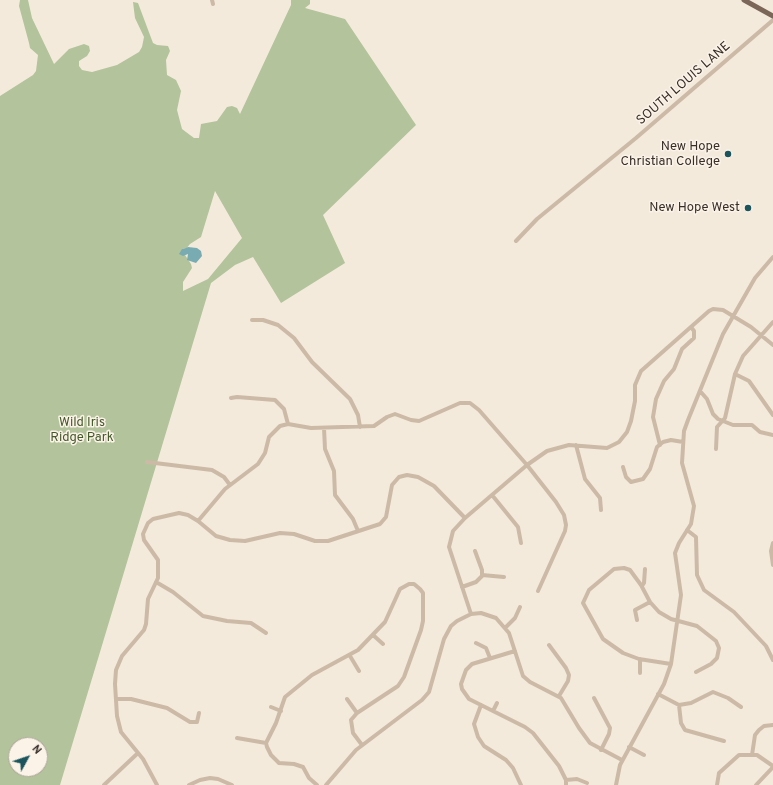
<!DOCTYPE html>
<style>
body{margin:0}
#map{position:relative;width:773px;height:785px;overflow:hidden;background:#f3eadc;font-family:Overpass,sans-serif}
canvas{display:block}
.north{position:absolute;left:8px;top:737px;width:40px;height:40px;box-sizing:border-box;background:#fbf3e8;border:1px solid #ada49b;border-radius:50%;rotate:50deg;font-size:11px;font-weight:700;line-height:16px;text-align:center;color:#382e28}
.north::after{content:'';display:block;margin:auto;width:14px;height:18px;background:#1b545c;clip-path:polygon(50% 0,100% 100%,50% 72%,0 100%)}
</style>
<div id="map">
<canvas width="773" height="785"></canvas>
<div class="north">N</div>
</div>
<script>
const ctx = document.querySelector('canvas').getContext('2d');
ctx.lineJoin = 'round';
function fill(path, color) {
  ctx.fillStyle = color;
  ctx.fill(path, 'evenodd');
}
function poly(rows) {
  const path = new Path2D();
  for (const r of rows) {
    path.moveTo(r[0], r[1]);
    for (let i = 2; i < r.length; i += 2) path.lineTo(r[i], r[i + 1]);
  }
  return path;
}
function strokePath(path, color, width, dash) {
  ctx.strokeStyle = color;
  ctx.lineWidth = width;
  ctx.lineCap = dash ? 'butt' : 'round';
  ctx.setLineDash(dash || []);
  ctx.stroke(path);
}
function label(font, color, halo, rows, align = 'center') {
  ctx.font = font + ' Overpass,sans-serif';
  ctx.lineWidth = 3;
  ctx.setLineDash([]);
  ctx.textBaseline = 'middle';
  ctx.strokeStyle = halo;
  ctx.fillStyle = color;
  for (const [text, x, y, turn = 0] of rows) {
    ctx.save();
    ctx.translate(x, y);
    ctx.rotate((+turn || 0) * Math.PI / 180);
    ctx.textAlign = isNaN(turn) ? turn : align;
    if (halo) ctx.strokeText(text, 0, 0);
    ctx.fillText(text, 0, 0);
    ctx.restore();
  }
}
fill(poly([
 [20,0,28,0,32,18,54,64,69,49,84,44,89,46,90,51,87,56,79,61,79,66,82,70,92,72,117,65,139,52,142,47,144,37,135,18,133,2,138,3,153,43,157,45,168,46,170,51,166,60,167,75,176,80,181,91,177,110,182,129,194,138,199,138,201,124,217,121,227,107,232,106,237,108,240,114,291,5,291,0,310,0,310,4,305,8,345,19,416,125,323,215,345,263,281,303,253,257,235,265,211,283,60,785,0,785,0,96,33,75,36,71,38,55,30,48,29,43,19,6],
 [215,191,242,238,208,279,183,291,183,282,192,268,191,264,185,255,185,250,190,244,201,237],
 [16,745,40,745,40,769,16,769]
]), '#b3c39b');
fill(poly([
 [188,247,197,248,201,251,202,256,196,263,187,260,188,254,183,256,179,254,182,249,184,249]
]), '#79acb2');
strokePath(poly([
 [212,0,213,4],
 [516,241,537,219,636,138,773,20],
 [252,320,263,320,278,325,294,338,312,362,350,399,358,415,360,427],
 [735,374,749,381,773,415],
 [700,391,707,399,713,414,718,419,733,425,752,425,760,432,773,435],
 [231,398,237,397,275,400,284,409,288,424],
 [324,428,325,449,334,471,335,495,353,519,358,531],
 [576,445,585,479,600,498,601,510],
 [660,445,653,417,656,399,664,381,674,369,682,349,694,338,694,331,691,327],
 [716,449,717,427,725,418,735,374,743,356,773,322],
 [147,462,212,470,224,477,230,485],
 [623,467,626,477,631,482,643,479,650,469,657,447,663,442,671,440,683,442],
 [492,495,518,527,521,543],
 [198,521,225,489,258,464,265,453,269,437,280,426,288,424,311,428,374,426,387,417,395,414,411,420,419,421,460,403,470,403,479,410,527,465,556,502,564,515,566,525,565,531,538,591],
 [687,530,696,537,697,575,704,590,734,612,766,646,773,660],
 [773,543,771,551,773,565],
 [482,575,504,577],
 [156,582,173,592,203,616,227,621,251,623,266,633],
 [642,586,644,583,645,569],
 [462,587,476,582,482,576,482,570,475,551],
 [471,614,449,547,453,531,465,518,527,465,547,451,569,445,607,448,619,442,627,432,631,421,635,401,635,385,641,371,709,311,713,309,723,310,751,327,773,345],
 [637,620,635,610,650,602],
 [505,628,515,618,520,607],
 [373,635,383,644],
 [476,643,486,648,490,658],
 [549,645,566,668,569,675,568,681,559,696],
 [515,651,472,664,466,670,461,684,462,689,469,699,525,727,533,733,559,766,566,780,566,785],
 [350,656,359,671],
 [671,664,639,659,623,653,603,639,583,603,589,590,614,569,624,568,630,570,641,585,650,602,659,612,671,619,697,626,716,641,719,648,717,658,711,664,696,672],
 [640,673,640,659],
 [658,694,679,705,691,703,713,692,728,698,741,707],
 [594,698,610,728,609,734,601,750],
 [116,699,131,699,167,708,190,722,197,722,199,713],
 [347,699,357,713],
 [481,705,474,724,478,737,484,746,506,760,513,768,521,785],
 [679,705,681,723,685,730,724,741],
 [271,707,281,711],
 [493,711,497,703],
 [237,738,266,743],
 [629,747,644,755],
 [752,755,755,735,759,730,764,726,773,725],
 [566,780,577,779,587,783],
 [104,785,138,753],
 [157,785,143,759,121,732,117,716,115,684,116,670,122,656,144,630,146,624,148,599,158,578,158,560,144,540,143,534,148,523,153,519,179,513,188,515,198,521,216,536,230,540,245,541,280,533,294,534,315,541,328,541,380,524,386,517,392,485,399,477,407,475,418,477,434,486,465,518],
 [189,785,200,780,210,778,218,779,232,785],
 [317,785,309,778,303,767,294,764,279,763,271,755,267,747,266,743,276,723,285,697,312,675,358,650,385,622,400,589,409,584,414,584,420,589,423,593,423,621,421,630,404,677,398,686,357,713,351,720,353,733,362,745],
 [326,785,356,750,422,700,429,692,444,639,451,626,457,621,471,614,481,613,496,618,509,633,523,676,530,682,561,698,579,728,590,743,622,760],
 [616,785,620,765,664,684,671,664,681,595,675,553,679,543,691,524,694,506,682,463,684,431,688,420,723,334,755,278,773,257],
 [717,785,719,773,739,755,757,755,773,766],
 [756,785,773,767]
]), '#ccbaa7', 4);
strokePath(poly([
 [744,0,773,16]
]), '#7b6658', 5);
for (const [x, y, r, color] of [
 [728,154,4,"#1b545c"],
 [748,208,4,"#1b545c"]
]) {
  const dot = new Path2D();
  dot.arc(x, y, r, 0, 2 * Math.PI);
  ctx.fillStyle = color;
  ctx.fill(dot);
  strokePath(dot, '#fbf3e8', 1.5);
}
label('13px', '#382e28', '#fbf3e8', [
 ["SOUTH LOUIS LANE",684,84,-41]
]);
label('13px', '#382e28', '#fbf3e8', [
 ["New Hope",720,147],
 ["Christian College",720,162],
 ["New Hope West",740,208]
], 'right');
label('13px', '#44582a', '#fbf3e8', [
 ["Wild Iris",82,423],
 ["Ridge Park",82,438]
]);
</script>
